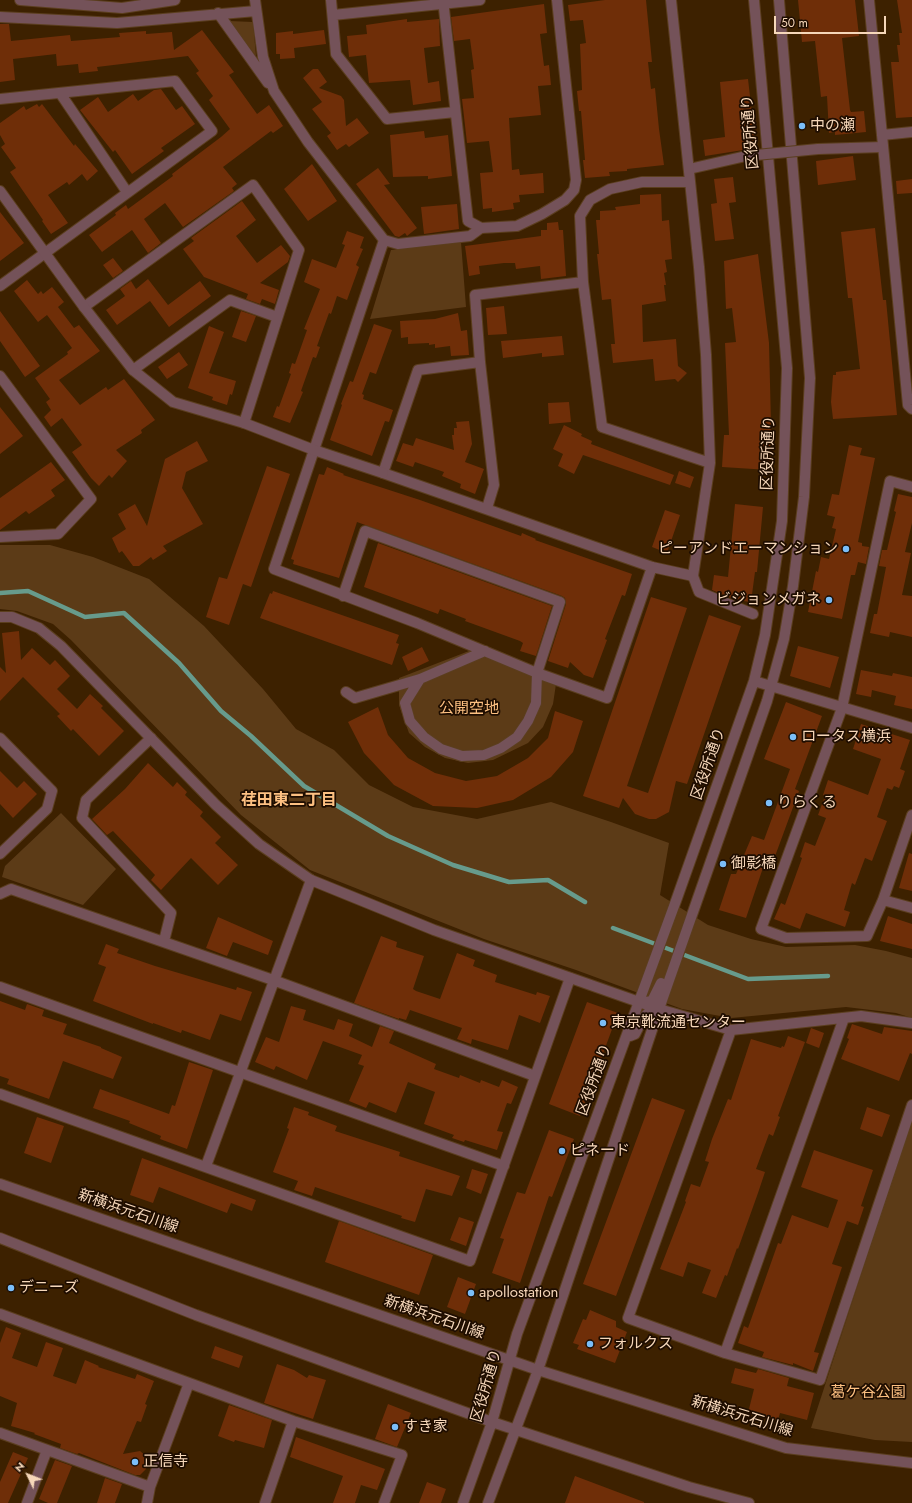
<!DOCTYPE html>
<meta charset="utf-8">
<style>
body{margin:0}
#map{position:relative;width:912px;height:1503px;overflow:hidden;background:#3d2100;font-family:Jost,sans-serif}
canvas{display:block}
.north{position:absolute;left:8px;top:1455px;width:40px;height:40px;-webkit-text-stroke:3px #1e0d00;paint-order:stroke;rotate:313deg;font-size:11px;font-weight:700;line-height:16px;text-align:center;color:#f6d7b9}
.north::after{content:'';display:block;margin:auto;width:14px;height:18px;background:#f6d7b9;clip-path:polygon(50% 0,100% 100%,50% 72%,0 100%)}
.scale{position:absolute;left:774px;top:16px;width:112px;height:18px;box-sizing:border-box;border:2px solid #f6d7b9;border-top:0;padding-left:5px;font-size:12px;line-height:14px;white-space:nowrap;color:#f6d7b9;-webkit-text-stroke:3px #1e0d00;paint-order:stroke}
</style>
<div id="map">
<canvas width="912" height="1503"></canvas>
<div class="north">N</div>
<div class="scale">50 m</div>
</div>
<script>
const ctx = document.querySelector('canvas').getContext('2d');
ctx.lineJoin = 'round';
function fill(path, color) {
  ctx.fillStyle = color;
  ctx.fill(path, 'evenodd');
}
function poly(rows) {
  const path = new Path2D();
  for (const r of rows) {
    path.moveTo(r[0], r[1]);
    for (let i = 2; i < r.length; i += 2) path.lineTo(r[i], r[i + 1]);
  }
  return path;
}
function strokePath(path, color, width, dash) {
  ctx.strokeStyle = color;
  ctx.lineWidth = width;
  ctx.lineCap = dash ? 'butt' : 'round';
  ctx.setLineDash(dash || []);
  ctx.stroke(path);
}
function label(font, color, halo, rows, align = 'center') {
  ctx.font = font + ' Jost,"Noto Sans JP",sans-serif';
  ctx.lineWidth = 3.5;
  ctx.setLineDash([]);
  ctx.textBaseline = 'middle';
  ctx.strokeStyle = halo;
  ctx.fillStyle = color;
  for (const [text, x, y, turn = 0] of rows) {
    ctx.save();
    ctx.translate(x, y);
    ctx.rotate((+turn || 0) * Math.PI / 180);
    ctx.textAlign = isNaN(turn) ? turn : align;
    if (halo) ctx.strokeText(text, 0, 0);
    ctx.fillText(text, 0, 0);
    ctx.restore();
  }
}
fill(poly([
 [229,21,253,22,256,56],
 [461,242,466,307,370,319,391,250],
 [0,545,50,545,93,557,149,579,204,626,263,689,296,729,334,750,369,785,413,807,477,819,551,802,611,822,669,843,660,895,708,925,751,939,786,947,855,945,886,951,912,958,912,1018,896,1013,846,1007,731,1018,682,1009,576,970,484,939,310,870,241,815,71,640,53,624,17,611,0,609],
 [469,651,556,684,553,704,543,727,528,743,493,760,468,763,445,758,425,747,409,733,399,705,399,678],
 [61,813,116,869,83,905,2,877,5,866],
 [912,1119,912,1442,875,1440,811,1428]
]), '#5c3b17');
strokePath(poly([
 [0,593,28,591,85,617,124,613,179,663,221,711,251,736,304,786,388,836,453,865,509,882,548,880,585,902],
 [613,928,748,979,828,976]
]), '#679b8c', 4.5);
fill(poly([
 [605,0,646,0,652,62,648,62,651,89,655,88,659,129,664,165,627,169,627,171,609,172,610,176,585,178,583,160,585,160,581,111,579,111,577,91,582,90,580,44,586,43,583,20,570,21,568,5],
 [798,0,855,0,859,36,842,38,850,110,851,112,864,111,866,132,835,135,835,132,829,133,827,96,821,97,815,41,802,42],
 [897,0,912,0,912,117,896,118,891,62,899,62,897,45,900,45,899,33,902,33],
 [544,4,547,33,540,34,544,66,549,65,551,85,538,86,541,115,509,118,512,170,519,169,520,175,543,173,544,193,519,195,520,202,513,203,514,209,492,212,492,208,483,209,480,173,493,172,489,141,467,143,462,99,474,98,471,70,474,69,470,39,454,41,451,17],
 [407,19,407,22,439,19,440,46,424,48,428,83,439,81,441,101,413,105,410,80,369,83,366,55,349,57,347,36,367,34,366,25],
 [0,24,9,24,11,41,70,35,71,41,120,37,119,33,146,31,146,34,172,32,174,50,202,30,234,72,229,75,257,114,269,105,283,126,273,133,271,131,223,167,237,184,232,188,234,191,183,227,165,203,144,219,161,243,148,253,132,230,102,252,89,235,116,215,115,213,126,205,128,209,173,176,172,174,221,137,230,129,209,100,213,96,196,73,199,71,188,56,97,67,98,71,79,73,78,64,57,66,56,54,13,59,15,80,0,82],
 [324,30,326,44,294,48,295,58,280,59,280,54,276,54,276,33,293,31,293,34],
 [313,69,318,69,327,82,319,88,341,96,344,100,346,126,357,118,369,133,349,147,346,144,337,150,327,136,331,133,312,109,322,102,303,78],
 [748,79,756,148,705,156,703,140,725,137,720,82],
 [161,89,176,110,182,106,195,124,161,148,164,151,132,174,115,150,113,152,80,110,98,97,108,112,133,94,138,101,154,90],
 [37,104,39,107,42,104,74,146,75,144,98,171,87,181,82,174,69,185,67,182,48,195,68,223,51,234,42,221,43,220,10,172,16,168,1,147,5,144,0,135,0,123,24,106,26,110],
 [424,131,425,138,448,135,452,176,428,179,428,176,393,177,390,135],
 [853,156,856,180,818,185,816,161],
 [312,164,337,201,308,221,284,189],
 [378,168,390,184,384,185,417,228,407,236,405,233,399,237,395,236,356,184],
 [733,177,736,202,729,203,734,239,715,241,711,204,717,203,714,179],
 [912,179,912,193,897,194,896,181],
 [661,194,662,221,669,220,672,259,665,260,667,272,664,273,666,285,664,285,666,301,642,305,643,342,676,339,678,366,687,373,678,382,675,379,655,381,653,359,613,363,611,344,615,344,611,299,602,300,597,254,599,254,596,220,600,220,600,211,616,210,615,207,640,204,640,195],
 [242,201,256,220,236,236,257,263,281,245,290,256,288,262,260,283,279,290,275,304,262,299,260,304,246,299,248,294,204,277,183,249,194,241,191,238],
 [457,204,459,229,424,234,421,207],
 [0,212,24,243,0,261],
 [558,222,559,230,563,230,566,276,541,279,540,266,516,269,515,263,504,263,479,266,480,274,469,276,465,246,541,236,541,230,547,230,547,223],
 [875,228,883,300,886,300,897,415,833,419,831,402,833,375,836,375,836,372,860,369,852,298,848,298,841,232],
 [347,231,364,237,360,248,363,249,356,265,359,267,347,300,337,296,331,314,329,313,317,346,320,347,316,358,313,357,301,391,303,392,290,423,273,417,277,406,279,407,291,374,289,373,292,363,295,364,307,330,304,329,320,289,304,282,312,259,336,268,345,245,342,244],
 [758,254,769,343,771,424,769,470,722,467,724,435,729,435,725,343,736,342,732,308,726,309,724,261],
 [113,258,123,271,113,278,103,265],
 [148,279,168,305,200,281,211,296,169,327,150,301,117,325,106,310,125,296,120,289,131,281,136,289],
 [27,280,38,294,41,291,43,294,52,287,64,302,58,307,74,328,79,325,100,351,59,380,80,405,106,387,108,390,124,379,155,420,141,430,142,433,116,450,127,461,112,478,109,475,99,486,91,478,72,452,82,445,62,418,51,427,44,417,51,410,46,402,50,399,35,378,68,354,67,352,72,348,47,315,38,322,14,291],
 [504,306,507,334,488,335,486,308],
 [0,311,40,366,25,377,0,341],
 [241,311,256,316,246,342,232,337],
 [458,313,461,331,467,330,469,355,451,356,450,346,435,348,435,344,429,345,429,343,408,344,408,337,401,338,400,321,435,319],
 [374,324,392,330,376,374,370,372,362,394,364,395,363,399,393,410,389,422,385,421,372,456,330,440,342,405,341,404,350,381,353,382],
 [209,326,224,332,209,373,236,381,232,395,230,394,227,405,212,400,213,397,188,388],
 [562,336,564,355,542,357,542,353,503,358,501,341],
 [179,352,188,365,167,379,158,367],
 [569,402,571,422,549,424,548,403],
 [0,407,23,436,0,454],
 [469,421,472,444,465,462,484,469,475,494,460,488,461,484,442,476,444,472,415,462,413,467,396,461,403,443,413,446,416,438,454,450,452,435,454,435,454,428,457,428,456,422],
 [564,425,582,434,581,436,592,441,591,444,674,475,670,485,583,455,574,474,558,466,563,454,553,449],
 [197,441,208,461,186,472,182,488,203,524,163,546,167,551,153,560,151,557,139,566,133,566,122,551,119,553,112,538,126,529,118,514,135,504,147,526,165,459],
 [849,445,862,448,860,455,875,458,858,542,862,543,862,546,869,547,866,564,858,562,855,575,851,575,842,619,808,612,816,571,818,572,821,557,829,559,836,529,832,528,835,517,827,515,832,494,839,495],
 [51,462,65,480,51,490,55,496,29,514,26,511,0,530,0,498],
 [267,466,290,474,251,587,243,584,229,625,206,617,219,577,227,579],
 [327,467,344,474,343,475,420,500,521,536,522,533,536,539,535,540,632,574,625,596,622,595,605,639,607,640,593,678,584,675,570,662,568,668,548,661,566,604,565,598,562,596,357,522,339,578,293,564,294,560,291,559,319,474,324,475],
 [679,471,694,477,690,488,675,483],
 [898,494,912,497,912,523,905,552,911,553,902,595,912,596,912,637,890,632,889,637,870,633,874,614,877,614,886,567,879,566,882,550,887,550,896,512,894,511],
 [735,504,763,507,757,572,755,572,751,602,736,600,712,590,714,575,728,577],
 [665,510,680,515,667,553,652,547],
 [378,543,552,606,536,656,520,651,523,643,520,641,465,621,466,619,440,609,438,614,364,587],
 [273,591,399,635,396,643,399,644,392,665,260,618,270,593,272,594],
 [651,597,687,608,627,786,648,793,709,615,741,626,687,784,676,781,669,812,656,819,649,819,635,814,623,798,619,808,583,796],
 [19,631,21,660,32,648,50,665,55,660,70,676,57,689,77,709,90,694,103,706,101,708,124,731,99,756,73,729,71,731,57,716,60,714,23,677,0,701,0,667,6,673,2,633],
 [798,646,839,657,830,688,790,676],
 [422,647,429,661,408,671,402,657],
 [861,670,892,676,893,673,912,677,912,709,894,705,896,696,872,690,871,697,856,694],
 [786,702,822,716,795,789,799,791,774,859,767,856,746,918,719,910,731,874,736,874,752,836,764,840,790,769,764,759],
 [378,707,388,735,408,758,435,773,466,781,497,776,528,758,548,738,555,711,583,721,573,752,551,777,513,800,477,808,433,806,394,785,364,753,348,722],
 [861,724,910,740,900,769,905,771,899,788,894,786,892,790,887,788,877,817,887,821,872,861,865,858,855,885,852,883,844,910,850,912,845,927,806,913,800,929,774,919,781,903,785,905,802,858,800,857,805,842,815,846,826,818,818,815,825,796,823,795,828,780,868,795,881,759,853,749],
 [148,763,173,787,177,782,187,792,185,795,203,812,200,816,221,837,215,843,238,865,218,885,191,858,161,890,151,880,155,875,113,831,107,835,92,819,125,789],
 [0,771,17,788,24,781,37,794,13,818,0,804],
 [909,853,912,854,912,891,899,888],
 [888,916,912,924,912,949,880,941],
 [218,917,273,941,268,955,233,942,227,956,206,948],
 [381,936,397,942,396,947,424,956,413,989,416,991,440,999,457,953,475,960,473,966,497,975,495,982,536,995,537,992,550,996,540,1023,519,1015,508,1050,472,1039,471,1044,457,1039,462,1028,410,1010,406,1020,399,1018,399,1019,354,1003],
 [106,944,119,949,117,953,155,966,236,990,237,987,252,992,241,1021,220,1014,210,1040,182,1030,181,1033,153,1023,153,1024,93,1001,106,967,98,964],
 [0,1001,25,1010,27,1004,44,1010,42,1016,67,1024,63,1034,101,1047,101,1048,122,1057,113,1079,63,1061,49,1099,7,1084,9,1079,0,1076],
 [587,1002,618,1013,580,1116,549,1104],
 [291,1006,306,1010,303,1020,334,1030,338,1019,353,1024,349,1036,372,1047,380,1026,394,1031,389,1043,436,1064,434,1069,459,1078,460,1075,480,1083,481,1080,499,1087,502,1080,518,1087,511,1104,507,1103,497,1131,503,1132,497,1150,465,1140,464,1142,452,1138,454,1135,424,1124,435,1092,408,1082,396,1113,369,1102,366,1108,349,1101,364,1066,358,1064,362,1055,323,1041,307,1080,276,1066,274,1070,255,1062,266,1037,279,1042],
 [852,1024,882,1034,884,1027,912,1031,912,1054,910,1053,899,1081,841,1059,849,1039,847,1038],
 [811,1028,824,1033,819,1048,806,1043],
 [788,1036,805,1042,778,1116,780,1117,773,1136,769,1134,756,1169,765,1172,758,1193,738,1249,737,1248,727,1276,725,1275,716,1298,702,1293,711,1270,688,1262,683,1277,660,1269,686,1202,685,1201,691,1184,700,1187,709,1162,705,1161,712,1139,728,1099,731,1100,751,1039,781,1048,782,1046,784,1047],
 [189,1062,213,1070,187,1149,160,1139,161,1136,129,1123,130,1121,93,1108,100,1089,169,1114,172,1105,175,1106],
 [652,1098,685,1110,616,1296,583,1284],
 [294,1107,309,1112,308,1115,337,1126,335,1131,400,1152,399,1156,460,1176,452,1196,426,1189,415,1222,401,1218,402,1216,315,1187,312,1196,294,1190,298,1181,273,1172,289,1129,287,1128],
 [867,1107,890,1115,882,1137,860,1129],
 [37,1117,64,1126,51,1163,24,1153],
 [549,1130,574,1139,552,1197,549,1196,520,1283,492,1273,504,1239,500,1238,517,1192,525,1194],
 [814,1150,873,1170,861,1206,864,1207,858,1225,847,1221,832,1264,842,1267,814,1352,819,1353,813,1371,793,1363,793,1365,762,1357,764,1352,738,1343,744,1326,748,1328,778,1243,781,1244,792,1215,828,1228,838,1200,801,1187],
 [142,1158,256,1200,252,1211,231,1203,227,1213,159,1187,153,1203,130,1195],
 [472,1169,488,1174,481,1194,466,1188],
 [459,1217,474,1222,466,1246,450,1240],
 [339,1221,433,1255,419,1295,325,1262],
 [458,1277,476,1284,465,1314,447,1307],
 [590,1310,616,1321,616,1327,627,1332,615,1363,577,1349,579,1345,573,1343,583,1319,586,1320],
 [6,1327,21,1333,12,1358,37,1367,46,1342,63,1348,53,1376,76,1384,85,1360,99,1366,98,1367,135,1379,137,1374,154,1381,145,1404,147,1405,141,1422,137,1421,123,1454,140,1451,147,1457,144,1459,146,1469,140,1475,135,1475,79,1453,77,1454,60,1448,61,1444,34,1434,35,1433,11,1426,17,1403,0,1396,0,1343],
 [215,1346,243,1356,239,1368,211,1358],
 [277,1364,294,1370,307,1378,309,1375,326,1380,313,1419,264,1403],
 [735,1368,756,1373,758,1369,789,1378,787,1386,814,1393,807,1420,780,1413,778,1420,748,1413,754,1389,731,1383],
 [388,1404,411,1413,397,1447,375,1439],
 [229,1405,272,1420,264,1448,235,1440,234,1442,218,1436],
 [296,1437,385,1469,377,1490,361,1485,355,1503,333,1503,343,1476,290,1457],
 [13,1452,28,1458,8,1503,0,1503,0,1482],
 [55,1460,72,1466,57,1503,48,1503,39,1499],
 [575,1476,644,1502,644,1503,565,1503],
 [105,1478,122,1484,115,1503,97,1503],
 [427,1482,446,1489,441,1503,419,1503]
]), '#6f2e08');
const pedestrian = poly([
 [255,0,263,57,274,91,308,142,384,240,314,450],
 [218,13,268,83],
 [0,17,117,23,256,11],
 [818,149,883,147],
 [689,169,746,156],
 [384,240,398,244,470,236,481,228],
 [693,576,699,592,753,614]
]);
const minor = poly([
 [20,0,122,8,175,0],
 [331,0,336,54,387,119,455,112],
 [443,0,468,221,481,228,517,226,542,214,565,200,574,190,576,180,557,0],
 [869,0,908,405,912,409],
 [333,15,480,0],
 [60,93,127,192],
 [0,99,175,81,212,131,0,286],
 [882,135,912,132],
 [690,182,642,182,610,189,590,200,580,216,583,282,602,427,710,463],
 [84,307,253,185,299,250,244,423],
 [480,362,418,370,383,473,652,567,693,576,710,463,706,355,699,267,671,0],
 [133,370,230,300,277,317],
 [0,376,91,499,58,534,0,537],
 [314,450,274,569,417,623,537,673,607,698,652,567],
 [912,487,890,481,842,708,761,929,786,938,867,936,883,900,912,815],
 [487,508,494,485,480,362,475,295,583,282],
 [343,596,365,531,560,602,537,673,536,703,528,721,517,737,501,748,484,755,462,756,441,749,424,737,410,721,405,703,420,679],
 [346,692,355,698,420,679,485,651],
 [0,738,52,791,47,809,0,854],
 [151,738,86,800,82,818,171,913,164,941],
 [0,894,11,889,273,980,535,1076],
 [883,900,912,908],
 [0,987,504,1166],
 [659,1009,731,1030,861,1016,912,1023],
 [731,1030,628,1318,725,1353,820,1380,912,1105],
 [0,1094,470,1261,570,978],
 [206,1166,311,880],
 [0,1314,293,1421,402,1455,384,1503],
 [725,1353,844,1018],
 [0,1433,150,1487],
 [27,1503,47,1450],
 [147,1503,150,1487,189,1383],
 [265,1503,293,1421]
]);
const tertiary = poly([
 [0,191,84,307,133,370,173,402,244,423,314,450,383,473],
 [0,617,12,617,39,628,61,646,216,805,259,844,311,880,434,930,659,1009],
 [754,681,912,728],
 [640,1003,652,1001,661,983],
 [630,1036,635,1034,643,1018,649,1012,659,1009],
 [0,1184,538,1370,786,1448,912,1463],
 [0,1238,196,1315,492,1422,689,1487,749,1503],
 [463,1503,492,1422,517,1334,677,898,754,681,765,635,782,521,787,368,754,0],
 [488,1503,538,1370,659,1009,767,701,784,639,793,586,804,497,810,378,779,0]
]);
strokePath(pedestrian, '#5b3e1e', 12);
strokePath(minor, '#5b3e1e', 12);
strokePath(tertiary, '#5b3e1e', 12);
strokePath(pedestrian, '#745259', 10);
strokePath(minor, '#745259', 10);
strokePath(tertiary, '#745259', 10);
const pedestrianBridge = poly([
 [746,156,818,149]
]);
strokePath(pedestrianBridge, '#5b3e1e', 12, []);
strokePath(pedestrianBridge, '#745259', 10);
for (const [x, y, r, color] of [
 [802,126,4,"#7bbef8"],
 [846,549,4,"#7bbef8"],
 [829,600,4,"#7bbef8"],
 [793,737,4,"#7bbef8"],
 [769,803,4,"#7bbef8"],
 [723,864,4,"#7bbef8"],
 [603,1023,4,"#7bbef8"],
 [562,1151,4,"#7bbef8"],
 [11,1288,4,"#7bbef8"],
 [471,1293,4,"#7bbef8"],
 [590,1344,4,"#7bbef8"],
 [395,1427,4,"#7bbef8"],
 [135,1462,4,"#7bbef8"]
]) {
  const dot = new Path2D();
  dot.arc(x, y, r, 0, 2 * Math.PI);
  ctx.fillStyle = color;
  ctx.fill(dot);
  strokePath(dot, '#1e0d00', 1.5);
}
label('15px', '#f6d7b9', '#1e0d00', [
 ["中の瀬",810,126],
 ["ピーアンドエーマンション",838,549,"right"],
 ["ビジョンメガネ",821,600,"right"],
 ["ロータス横浜",801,737],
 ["りらくる",777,803],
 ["御影橋",731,864],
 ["東京靴流通センター",611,1023],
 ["ピネード",570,1151],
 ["デニーズ",19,1288],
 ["apollostation",479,1293],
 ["フォルクス",598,1344],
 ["すき家",403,1427],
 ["正信寺",143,1462]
], 'left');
label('15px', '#f6d7b9', '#1e0d00', [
 ["区役所通り",751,132,-95],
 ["区役所通り",769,453,-88],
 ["区役所通り",709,764,-71],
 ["区役所通り",595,1080,-70],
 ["新横浜元石川線",128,1212,19],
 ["新横浜元石川線",434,1318,19],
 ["区役所通り",487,1386,-74],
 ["新横浜元石川線",742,1417,17]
]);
label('15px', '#fdc081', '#1e0d00', [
 ["公開空地",469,709],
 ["葛ケ谷公園",868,1393]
]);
label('bold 16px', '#fdc082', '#1e0d00', [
 ["荏田東二丁目",289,801]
]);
</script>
